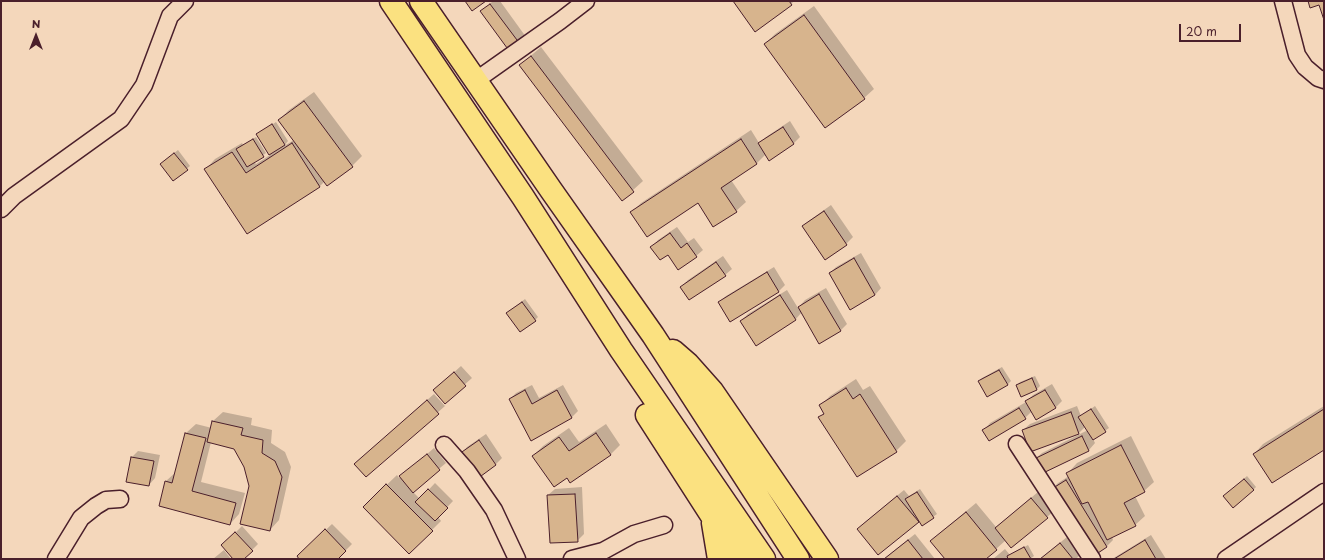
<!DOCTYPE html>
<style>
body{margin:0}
#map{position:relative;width:1325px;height:560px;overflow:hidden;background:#f4d7bb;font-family:"Playpen Sans",sans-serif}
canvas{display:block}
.frame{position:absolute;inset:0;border:2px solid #4a1f2b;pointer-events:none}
.north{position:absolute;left:16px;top:16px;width:40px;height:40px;-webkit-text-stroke:3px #f4d7bb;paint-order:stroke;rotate:0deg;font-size:11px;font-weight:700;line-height:16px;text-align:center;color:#4a1f2b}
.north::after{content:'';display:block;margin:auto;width:14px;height:18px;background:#4a1f2b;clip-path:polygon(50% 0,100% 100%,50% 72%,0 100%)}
.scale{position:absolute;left:1179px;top:24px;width:62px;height:18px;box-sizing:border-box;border:2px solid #4a1f2b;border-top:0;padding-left:5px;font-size:12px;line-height:14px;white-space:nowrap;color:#4a1f2b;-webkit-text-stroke:3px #f4d7bb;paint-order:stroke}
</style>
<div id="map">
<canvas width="1325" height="560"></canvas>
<div class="frame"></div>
<div class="north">N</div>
<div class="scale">20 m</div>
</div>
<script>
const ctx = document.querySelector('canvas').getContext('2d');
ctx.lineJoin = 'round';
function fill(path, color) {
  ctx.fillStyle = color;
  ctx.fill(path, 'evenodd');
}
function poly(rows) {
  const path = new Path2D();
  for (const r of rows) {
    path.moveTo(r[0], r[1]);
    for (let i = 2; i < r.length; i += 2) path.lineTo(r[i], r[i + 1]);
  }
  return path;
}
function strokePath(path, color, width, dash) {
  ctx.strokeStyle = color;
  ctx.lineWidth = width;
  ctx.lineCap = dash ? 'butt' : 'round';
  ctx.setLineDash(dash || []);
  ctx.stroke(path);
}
fill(poly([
 [493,1,500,1,526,37,520,43,481,12],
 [734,1,794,1,791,4],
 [814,6,874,89,864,98,825,127,765,44,775,34],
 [541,47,643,181,622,200,520,65],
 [314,92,362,156,352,166,327,184,325,181,320,186,247,233,206,169,215,159,242,143,243,145,256,137,266,153,254,162,256,164,270,155,258,134,276,122,288,141,284,146,294,140,279,120,289,110],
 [790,121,800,137,794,143,770,159,766,154,757,163,731,180,746,202,736,211,698,202,632,212,641,203,751,130,759,143,766,137],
 [178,150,190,166,173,180,164,161],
 [831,205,853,237,846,244,825,258,803,226,810,220],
 [677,227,688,242,694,238,703,250,696,256,668,253,652,247,658,240],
 [861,253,881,288,875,295,830,273,836,267],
 [723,256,732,269,725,275,681,287,688,280],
 [774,267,785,285,778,292,719,302,726,296],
 [826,288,847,324,841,330,802,312,795,320,741,321,748,314,787,290,798,308,805,300],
 [525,299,538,317,535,320,511,310],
 [461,366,472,378,445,402,441,384],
 [1002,367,1011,381,1008,384,979,381,982,378],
 [1035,376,1040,386,1037,389,1017,385,1020,382],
 [856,379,863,390,870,386,906,441,896,451,820,417,825,412,820,406,830,396],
 [1052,384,1062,401,1055,408,1032,411,1025,418,984,430,990,423,1026,402,1033,395],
 [532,385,539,398,563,385,578,411,571,418,510,399,516,393],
 [434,394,445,406,366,476,362,457],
 [1077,406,1081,416,1095,406,1109,428,1093,439,1095,443,1089,450,1041,472,1035,459,1042,453,1088,430,1085,427,1077,435,1023,430,1030,424],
 [1324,406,1324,449,1254,454,1263,444],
 [223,412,252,418,251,425,272,430,271,443,285,452,291,467,279,520,270,530,250,486,245,467,234,448,211,442,201,482,245,493,239,514,230,524,166,481,176,472,186,433,196,424,212,428,213,421],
 [606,424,620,445,610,455,567,477,533,456,543,446,569,428,579,442],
 [486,434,502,458,496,464,477,477,461,454,467,447],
 [1131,436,1154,482,1144,491,1135,496,1145,516,1135,525,1112,537,1113,540,1107,546,1092,555,1051,490,1058,483,1069,476,1068,473,1077,463],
 [434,448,446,463,412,491,420,499,435,483,453,501,438,517,441,521,409,553,374,497,397,475,399,478],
 [138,451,160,455,155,478,149,485,132,457],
 [1247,476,1256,487,1253,490,1228,493],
 [582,487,584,534,577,541,548,495,555,489],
 [920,489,937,514,923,524,920,520,918,522,864,523,904,490,909,496],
 [1038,492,1054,511,1047,517,1006,540,985,559,946,559,932,541,941,532,976,503,996,527],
 [332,524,352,544,337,559,300,559,305,550],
 [242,526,258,544,243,559,235,559,229,539],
 [915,534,935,559,884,559,886,557],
 [1151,535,1166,559,1112,559],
 [1067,537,1081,554,1076,559,1040,559],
 [1028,545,1034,556,1030,559,993,559,1005,549,1010,555],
 [224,550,231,559,213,559]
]), '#0003');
const building = poly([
 [465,1,486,1,472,11,465,1],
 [733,1,789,1,792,5,755,32,733,1],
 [1308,1,1324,1,1324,20,1319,5,1310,8,1308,1],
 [490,4,520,44,510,52,480,11,490,4],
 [804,15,865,99,825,128,764,44,804,15],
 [531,56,634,192,622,201,519,65,531,56],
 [304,101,353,167,327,186,278,120,304,101],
 [272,124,285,145,269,155,256,134,272,124],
 [783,127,794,144,769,161,758,143,783,127],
 [253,139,264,157,247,167,236,149,253,139],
 [741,139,757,164,721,188,737,212,713,227,698,203,647,237,630,212,741,139],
 [292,143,320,187,247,234,204,169,232,152,246,173,292,143],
 [174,153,188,170,173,181,160,164,174,153],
 [824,211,847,245,825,260,802,226,824,211],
 [670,233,681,248,687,243,697,257,678,270,668,255,660,260,650,247,670,233],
 [854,258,875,295,850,310,829,273,854,258],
 [716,262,726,276,689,300,680,287,716,262],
 [767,272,779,292,730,322,718,302,767,272],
 [819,294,841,331,819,344,798,307,819,294],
 [780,295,796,320,756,346,740,321,780,295],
 [522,302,536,321,520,332,506,313,522,302],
 [999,370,1008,385,987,397,978,381,999,370],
 [454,372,466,386,445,404,433,390,454,372],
 [1032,378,1037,390,1021,397,1016,385,1032,378],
 [846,388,853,399,860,394,897,452,857,477,818,417,824,414,819,405,846,388],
 [525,390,532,404,557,390,572,418,531,441,509,399,525,390],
 [1045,390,1056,408,1036,420,1025,401,1045,390],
 [427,400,439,414,366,477,354,464,427,400],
 [1019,408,1026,419,989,441,982,430,1019,408],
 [1091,409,1106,432,1093,440,1078,417,1091,409],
 [1324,409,1324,450,1272,483,1253,454,1324,409],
 [1071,412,1079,434,1030,452,1022,430,1071,412],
 [212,421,243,428,241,435,263,440,262,453,275,461,282,477,270,531,240,524,249,486,244,467,234,449,207,442,212,421],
 [185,433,206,438,192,491,236,503,230,525,159,506,165,481,172,483,185,433],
 [596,433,611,455,570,483,567,478,554,487,532,456,559,437,569,451,596,433],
 [1082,436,1089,451,1041,474,1034,459,1082,436],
 [479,440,496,465,477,479,459,454,479,440],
 [1121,445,1145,492,1124,503,1136,526,1107,540,1088,502,1082,504,1066,473,1121,445],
 [427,454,440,470,413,493,399,476,427,454],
 [131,457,154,461,149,486,126,482,131,457],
 [1244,479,1254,490,1233,508,1223,496,1244,479],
 [1066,480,1107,547,1092,557,1050,490,1066,480],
 [386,484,433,531,409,554,363,507,386,484],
 [428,489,448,508,435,521,415,502,428,489],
 [917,492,934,518,922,526,905,499,917,492],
 [575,494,578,542,550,543,547,495,575,494],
 [897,496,919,522,878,555,857,529,897,496],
 [1031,498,1048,518,1011,548,995,528,1031,498],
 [966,512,997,550,986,559,945,559,930,541,966,512],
 [325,529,346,551,338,559,299,559,297,556,325,529],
 [235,532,253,551,244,559,233,559,221,545,235,532],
 [908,540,923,559,884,559,908,540],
 [1145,540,1156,559,1114,559,1145,540],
 [1060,543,1073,559,1040,559,1060,543],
 [1024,547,1031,559,1008,559,1007,556,1024,547]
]);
fill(building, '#d7b48d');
strokePath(building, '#4a1f2b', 1);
const street = poly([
 [1283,1,1297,55,1305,67,1318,78,1324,80],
 [475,81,560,21,586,1],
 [1,209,14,196,121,119,144,85,170,16,185,1],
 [1017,444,1092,559],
 [444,445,467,471,494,510,517,559],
 [56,559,81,518,96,506,106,500,120,499],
 [572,559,603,551,634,534,664,525],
 [1226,559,1324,492]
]);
const primary = poly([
 [391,1,523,197,621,350,764,559],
 [421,1,551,190,653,335,798,559],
 [673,351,688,364,712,391,827,559],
 [647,415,712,516,742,559],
 [713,523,719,559]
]);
strokePath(street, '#4a1f2b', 19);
strokePath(primary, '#4a1f2b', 25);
strokePath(street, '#f4d7bb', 16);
strokePath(primary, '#fbe180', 22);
</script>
